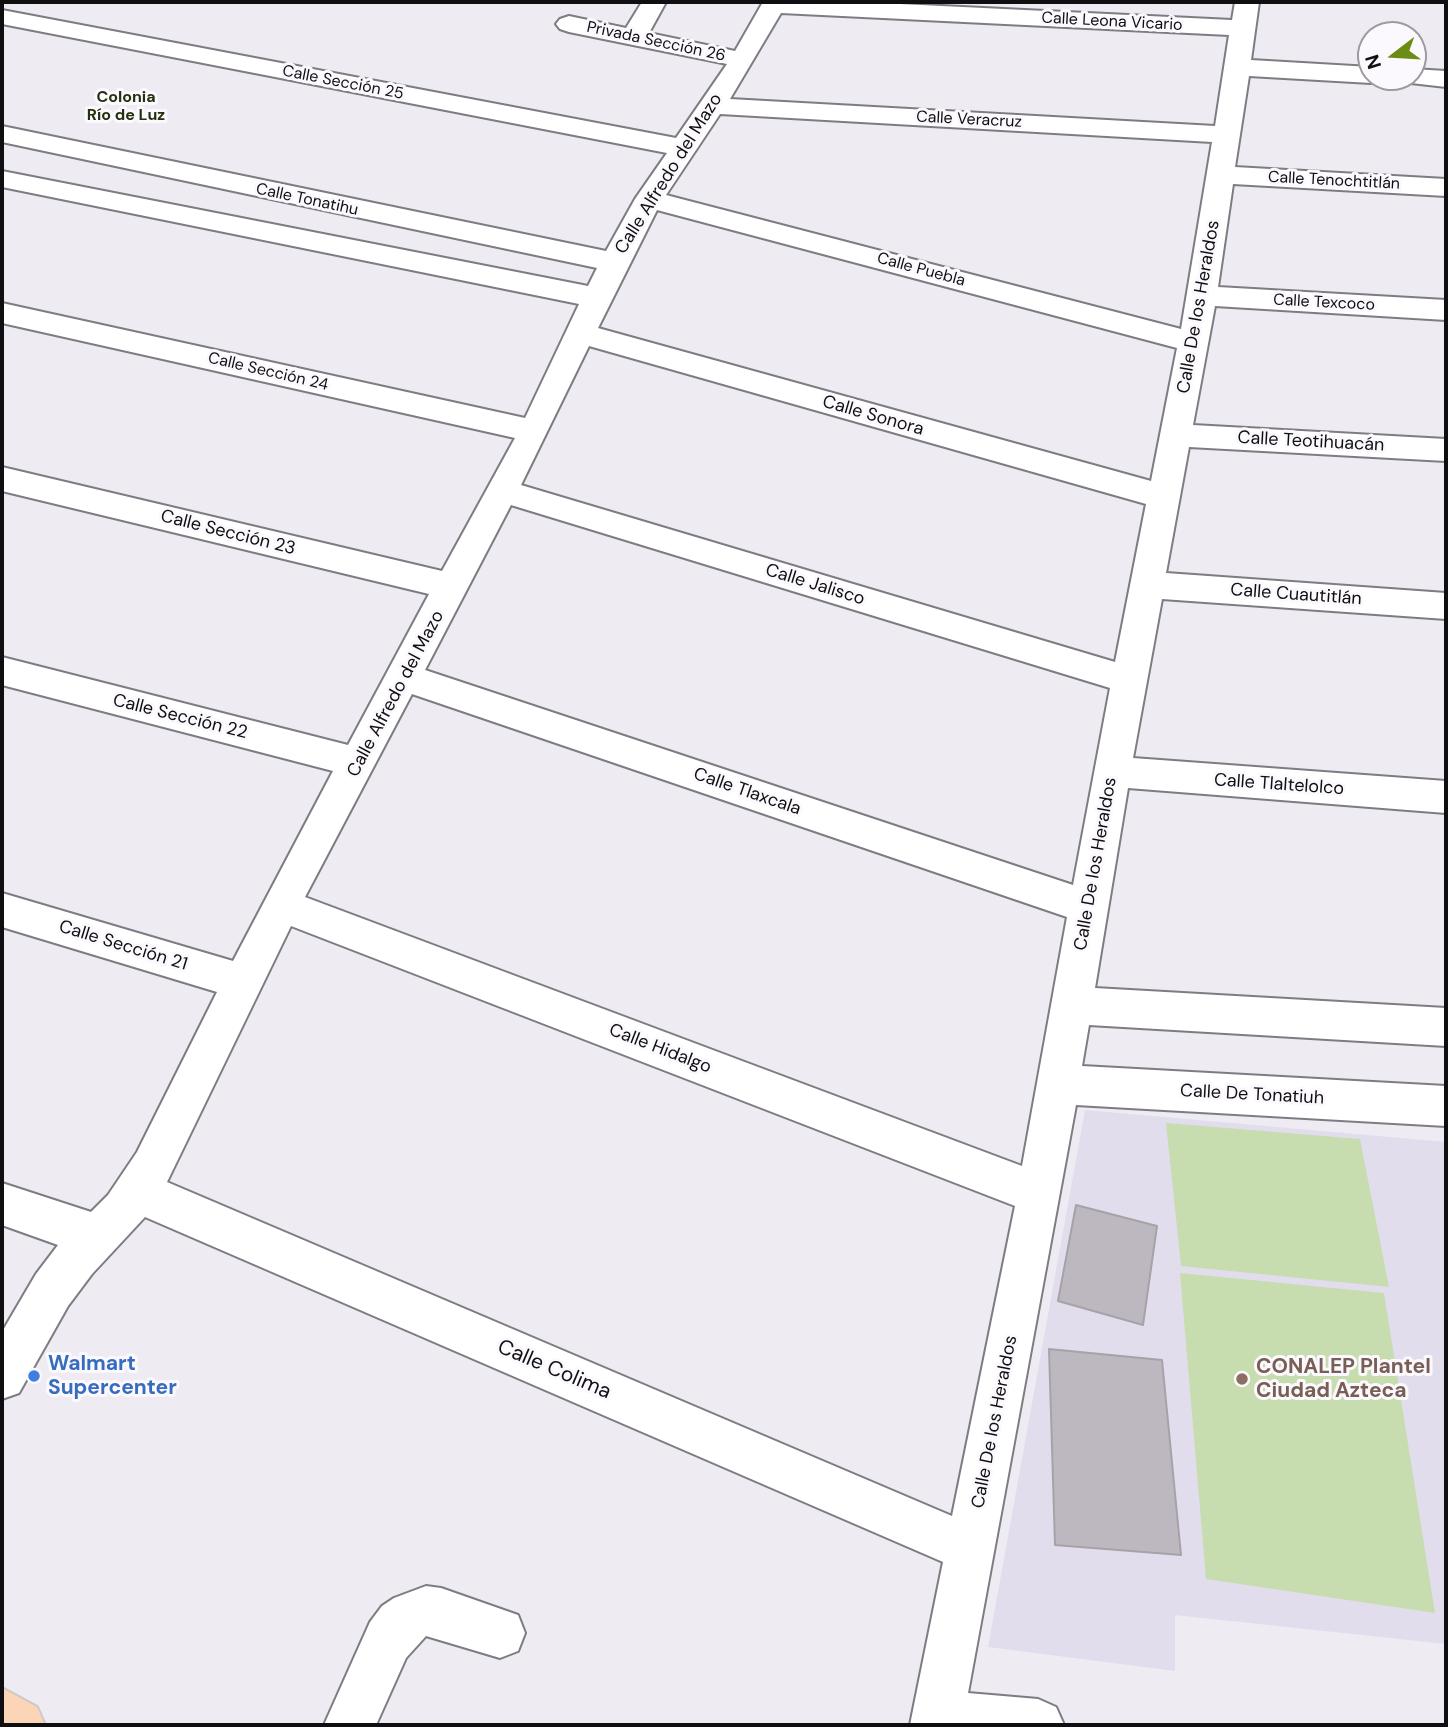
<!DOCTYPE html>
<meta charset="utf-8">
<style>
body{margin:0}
#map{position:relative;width:1448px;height:1727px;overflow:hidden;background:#eeebf3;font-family:"DM Sans",sans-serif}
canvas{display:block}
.frame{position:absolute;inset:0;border:4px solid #0f0e11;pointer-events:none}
.north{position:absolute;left:1357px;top:21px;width:70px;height:70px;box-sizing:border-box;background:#fbf9fe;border:2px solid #9d9b9f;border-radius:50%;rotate:253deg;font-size:19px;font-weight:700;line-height:28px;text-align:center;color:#0f0e11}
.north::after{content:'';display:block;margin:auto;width:24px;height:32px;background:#6b8d13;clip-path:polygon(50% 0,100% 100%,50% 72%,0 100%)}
</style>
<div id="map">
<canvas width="1448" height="1727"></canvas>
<div class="frame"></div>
<div class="north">N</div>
</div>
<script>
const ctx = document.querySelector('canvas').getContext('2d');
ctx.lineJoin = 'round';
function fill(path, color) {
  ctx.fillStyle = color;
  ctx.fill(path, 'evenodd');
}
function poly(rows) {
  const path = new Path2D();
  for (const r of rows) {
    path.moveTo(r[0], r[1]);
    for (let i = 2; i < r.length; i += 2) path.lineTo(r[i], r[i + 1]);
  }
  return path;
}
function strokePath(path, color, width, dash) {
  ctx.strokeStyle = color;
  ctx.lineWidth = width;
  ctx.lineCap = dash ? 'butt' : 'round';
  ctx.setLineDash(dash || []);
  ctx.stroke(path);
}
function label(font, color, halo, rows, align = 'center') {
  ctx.font = font + ' "DM Sans",sans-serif';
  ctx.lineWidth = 6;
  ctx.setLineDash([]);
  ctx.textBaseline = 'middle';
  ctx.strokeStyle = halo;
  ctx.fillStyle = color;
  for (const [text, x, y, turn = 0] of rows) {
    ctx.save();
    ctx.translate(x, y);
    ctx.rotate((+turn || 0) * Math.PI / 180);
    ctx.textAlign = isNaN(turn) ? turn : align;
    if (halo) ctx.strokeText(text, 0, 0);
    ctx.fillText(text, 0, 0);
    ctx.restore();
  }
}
fill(poly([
 [1085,1110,1446,1142,1446,1644,1175,1615,1175,1671,988,1647]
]), '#e2ddec');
fill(poly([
 [1166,1123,1360,1139,1389,1287,1181,1266],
 [1180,1273,1384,1293,1435,1613,1206,1579]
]), '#c7ddb0');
const building = poly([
 [1076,1205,1157,1226,1143,1325,1058,1301,1076,1205],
 [1049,1349,1162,1360,1181,1555,1055,1545,1049,1349]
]);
fill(building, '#bdb8bf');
strokePath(building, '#a7a2a8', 2);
const minor = poly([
 [642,2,666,2,649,33,735,51,763,2,859,2,1232,20,1235,2,1259,2,1251,60,1371,67,1371,77,1383,77,1371,83,1249,76,1235,167,1446,179,1446,196,1233,184,1218,287,1446,300,1446,320,1215,306,1193,425,1446,439,1446,461,1189,447,1166,573,1446,593,1446,619,1162,599,1133,758,1446,781,1446,813,1128,788,1095,988,1446,1008,1446,1046,1089,1025,1082,1066,1446,1086,1446,1126,1076,1105,968,1693,1038,1699,1056,1707,1064,1725,910,1725,943,1562,145,1217,92,1274,68,1306,19,1393,2,1399,2,1332,36,1274,58,1245,2,1225,2,1183,91,1212,108,1195,137,1152,217,992,2,927,2,893,233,961,333,771,2,685,2,657,348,745,429,594,2,491,2,467,442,571,515,438,2,323,2,303,525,418,579,304,2,187,2,171,588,286,597,268,2,142,2,126,606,251,635,199,667,153,2,24,2,10,676,138,727,64,569,32,560,29,556,24,560,19,569,16,626,28,642,2],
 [781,13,1229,35,1215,126,730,99,781,13],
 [720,114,1212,142,1181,329,666,195,720,114],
 [657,210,1177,348,1151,481,598,328,657,210],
 [589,346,1146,504,1115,662,521,485,589,346],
 [511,505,1110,688,1073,885,425,670,511,505],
 [412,694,1067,917,1022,1166,305,897,412,694],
 [291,926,1015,1206,952,1516,167,1182,291,926],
 [1413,69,1446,71,1446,87,1402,82,1398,77,1413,77,1413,69],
 [426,1586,441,1588,518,1615,525,1633,518,1651,500,1658,426,1636,406,1658,376,1725,324,1725,370,1622,382,1606,394,1598,426,1586]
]);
const major = poly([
 [2,1688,37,1707,45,1725,2,1725,2,1688]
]);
strokePath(minor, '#7e7c83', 4);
strokePath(major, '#cacacb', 4);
fill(minor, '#fff');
fill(major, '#fcd4b6');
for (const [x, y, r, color] of [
 [34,1376,7,"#3f7fe0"],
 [1242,1379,7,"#8d6e63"]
]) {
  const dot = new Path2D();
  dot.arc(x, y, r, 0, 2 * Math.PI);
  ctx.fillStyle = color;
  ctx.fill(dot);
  strokePath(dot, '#fbf9fe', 2.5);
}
label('16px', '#0f0e11', '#fbf9fe', [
 ["Calle Leona Vicario",1112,22,3],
 ["Privada Sección 26",656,42,12],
 ["Calle Sección 25",343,83,11],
 ["Calle Veracruz",969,120,3],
 ["Calle Tenochtitlán",1334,181,3],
 ["Calle Tonatihu",307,200,12],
 ["Calle Puebla",921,270,15],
 ["Calle Texcoco",1324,303,3],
 ["Calle Sección 24",268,372,13]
]);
label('bold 16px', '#24300b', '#fbf9fe', [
 ["Colonia",126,98],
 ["Río de Luz",126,116]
]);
label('18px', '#0f0e11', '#fbf9fe', [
 ["Calle Alfredo del Mazo",669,174,-58],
 ["Calle De los Heraldos",1199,307,-80],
 ["Calle Sonora",873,416,16],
 ["Calle Teotihuacán",1311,442,3],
 ["Calle Sección 23",228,533,14],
 ["Calle Jalisco",815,585,17],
 ["Calle Cuautitlán",1296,595,4],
 ["Calle Alfredo del Mazo",396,694,-62],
 ["Calle Sección 22",180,717,14],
 ["Calle Tlaltelolco",1279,785,4],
 ["Calle Tlaxcala",747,792,19],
 ["Calle De los Heraldos",1096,864,-80],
 ["Calle Sección 21",123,946,17],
 ["Calle Hidalgo",660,1049,21],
 ["Calle De Tonatiuh",1252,1095,3],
 ["Calle De los Heraldos",995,1422,-79]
]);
label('bold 21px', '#366cbe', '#fbf9fe', [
 ["Walmart",48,1364],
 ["Supercenter",48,1388]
], 'left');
label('bold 21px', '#785e54', '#fbf9fe', [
 ["CONALEP Plantel",1256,1367],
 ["Ciudad Azteca",1256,1391]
], 'left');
label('21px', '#0f0e11', '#fbf9fe', [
 ["Calle Colima",554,1370,23]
]);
</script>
